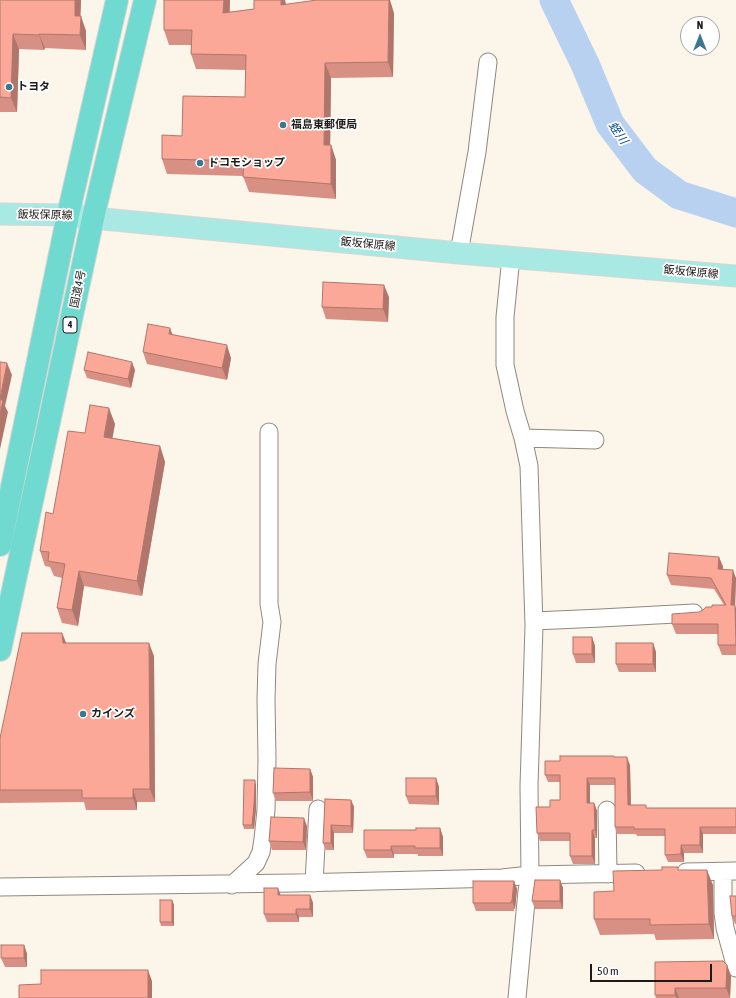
<!DOCTYPE html>
<meta charset="utf-8">
<style>
body{margin:0}
#map{position:relative;width:736px;height:998px;overflow:hidden;background:#fcf5ea;font-family:"Asap Condensed",sans-serif}
canvas{display:block}
.north{position:absolute;left:680px;top:16px;width:40px;height:40px;box-sizing:border-box;background:#fff;border:1px solid #a5a3a2;border-radius:50%;rotate:0deg;font-size:11px;font-weight:700;line-height:16px;text-align:center;color:#1d1a17}
.north::after{content:'';display:block;margin:auto;width:14px;height:18px;background:#3b788f;clip-path:polygon(50% 0,100% 100%,50% 72%,0 100%)}
.scale{position:absolute;left:590px;top:964px;width:122px;height:18px;box-sizing:border-box;border:2px solid #1d1a17;border-top:0;padding-left:5px;font-size:12px;line-height:14px;white-space:nowrap;color:#1d1a17;-webkit-text-stroke:3px #fff;paint-order:stroke}
</style>
<div id="map">
<canvas width="736" height="998"></canvas>
<div class="north">N</div>
<div class="scale">50 m</div>
</div>
<script>
const ctx = document.querySelector('canvas').getContext('2d');
ctx.lineJoin = 'round';
function poly(rows) {
  const path = new Path2D();
  for (const r of rows) {
    path.moveTo(r[0], r[1]);
    for (let i = 2; i < r.length; i += 2) path.lineTo(r[i], r[i + 1]);
  }
  return path;
}
function strokePath(path, color, width, dash) {
  ctx.strokeStyle = color;
  ctx.lineWidth = width;
  ctx.lineCap = dash ? 'butt' : 'round';
  ctx.setLineDash(dash || []);
  ctx.stroke(path);
}
function fill(path, color) {
  ctx.fillStyle = color;
  ctx.fill(path, 'evenodd');
}
function label(font, color, halo, rows, align = 'center') {
  ctx.font = font + ' "Asap Condensed","Noto Sans JP",sans-serif';
  ctx.lineWidth = 3.5;
  ctx.setLineDash([]);
  ctx.textBaseline = 'middle';
  ctx.strokeStyle = halo;
  ctx.fillStyle = color;
  for (const [text, x, y, turn = 0] of rows) {
    ctx.save();
    ctx.translate(x, y);
    ctx.rotate((+turn || 0) * Math.PI / 180);
    ctx.textAlign = isNaN(turn) ? turn : align;
    if (halo) ctx.strokeText(text, 0, 0);
    ctx.fillText(text, 0, 0);
    ctx.restore();
  }
}
strokePath(poly([
 [554,0,585,64,610,124,645,170,679,195,736,213]
]), '#b9d1f0', 29);
const minor = poly([
 [459,253,477,152,488,62],
 [511,257,505,317,505,365,515,411,523,438,529,466,534,626,529,786,530,875,527,891,517,998],
 [523,438,595,440],
 [534,621,601,618,694,613],
 [607,810,608,874],
 [686,872,736,871],
 [723,872,723,913,725,928,736,968],
 [314,883,318,809],
 [232,885,256,863,261,852,263,839,266,810,267,759,266,700,267,664,272,622,269,604,269,432],
 [0,887,295,883,502,878,530,875,636,873]
]);
const major = poly([
 [0,214,68,215,93,218,459,253,736,276]
]);
const highway = poly([
 [0,545,68,215,117,0],
 [0,650,93,218,145,0]
]);
strokePath(minor, '#908980', 19);
strokePath(major, '#d6d6d5', 23);
strokePath(highway, '#d6d6d5', 24);
strokePath(minor, '#fff', 17);
strokePath(major, '#a9e9e3', 21);
strokePath(highway, '#70dad1', 22);
fill(poly([
 [0,0,81,0,80,16,86,31,86,50,45,48,44,50,19,49,17,112,0,112],
 [230,0,230,12,254,9,254,0,285,0,286,4,394,13,393,77,331,78,330,145,331,145,336,160,336,199,249,192,243,176,167,174,162,159,182,136,245,97,245,70,196,69,191,54,191,45,169,45,164,30],
 [389,297,388,322,326,319,322,307],
 [172,334,231,358,227,380,147,364,143,352],
 [84,370,135,370,131,388,87,378],
 [115,424,112,438,160,446,165,462,142,596,84,586,78,626,62,623,57,608,62,578,54,576,50,567,45,566,40,551,85,433],
 [719,557,723,567,722,570,736,578,735,607,736,608,736,655,722,655,718,645,718,634,676,634,672,624,699,612,712,607,724,605,714,589,671,585,667,575],
 [62,633,66,643,154,656,155,802,137,802,137,810,86,810,84,802,0,803,0,738],
 [592,637,595,646,595,663,576,663,573,654],
 [653,643,656,652,656,672,619,672,616,664],
 [615,757,630,765,631,805,647,808,736,808,736,834,703,834,703,853,684,853,684,862,668,862,665,855,665,836,637,836,636,834,617,834,615,827,615,785,590,785,590,803,594,803,597,811,597,838,595,838,595,864,573,864,570,856,570,841,540,841,537,833,550,807,560,800,560,782,548,782,545,775,560,761],
 [310,769,313,777,313,801,276,801,273,793],
 [436,778,439,787,439,805,409,804,406,796],
 [256,785,256,809,254,829,244,829,243,825],
 [325,799,351,800,354,807,353,833,334,833,334,850,326,850,323,843],
 [307,826,306,850,272,850,269,841],
 [440,828,443,837,443,856,418,856,418,854,394,854,394,858,367,858,364,850,416,830],
 [679,870,713,885,714,939,656,940,654,934,600,935,594,919,614,891],
 [560,880,563,888,563,909,535,909,532,901],
 [514,881,517,889,515,909,514,909,514,911,476,911,473,903],
 [280,895,310,895,313,903,313,917,299,917,299,922,267,922,264,914],
 [736,896,736,924,735,924,732,916],
 [172,900,174,905,174,926,161,926,160,922],
 [24,945,27,954,27,967,5,967,1,958],
 [727,965,731,976,730,998,656,998,655,995]
]), '#d89084');
fill(poly([
 [75,0,81,0,80,31,75,16],
 [224,0,230,0,228,28,223,13],
 [281,0,285,0,287,20,281,5],
 [389,0,390,0,394,13,393,77,388,62],
 [81,16,86,31,86,50,80,35],
 [13,34,19,49,17,112,11,98],
 [39,34,45,48,44,50,39,35],
 [325,63,331,78,330,160,324,145],
 [331,145,336,160,336,199,331,184],
 [384,285,389,297,388,322,383,309],
 [170,328,175,341,169,334],
 [227,345,231,358,227,380,222,368],
 [132,362,135,370,131,388,128,379],
 [7,363,12,375,5,406,8,412,0,449,0,400],
 [109,408,115,424,110,452,104,437],
 [160,446,165,462,142,596,137,581],
 [719,557,723,567,722,579,718,569],
 [733,570,736,578,735,607,736,608,736,646,735,615,731,605],
 [79,571,84,586,78,626,72,610],
 [62,633,67,645,63,643],
 [592,637,595,646,595,663,592,654],
 [149,643,154,656,155,802,150,789],
 [653,643,656,652,656,672,653,664],
 [627,757,630,765,631,813,628,805],
 [310,769,313,777,313,801,310,792],
 [436,778,439,787,439,805,436,796],
 [587,778,590,785,590,811,587,803],
 [255,780,256,785,256,809,254,829,252,825],
 [133,789,137,802,137,810,133,798],
 [351,800,354,807,353,833,351,826],
 [594,803,597,811,597,838,595,830],
 [304,818,307,826,306,850,303,842],
 [331,825,334,833,334,850,331,843],
 [700,827,703,834,703,853,700,845],
 [440,828,443,837,443,856,440,848],
 [592,830,595,838,595,864,592,856],
 [681,845,684,853,684,862,681,854],
 [391,846,394,854,394,858,391,850],
 [707,870,713,885,714,939,709,924],
 [560,880,563,888,563,909,560,901],
 [514,881,517,889,515,909,512,901],
 [278,888,281,896,278,895],
 [310,895,313,903,313,917,310,909],
 [172,900,174,905,174,926,172,922],
 [296,909,299,917,299,922,296,914],
 [24,945,27,954,27,967,24,958],
 [727,965,731,976,730,998,726,988],
 [148,970,152,981,152,998,148,998],
 [675,988,679,998,677,998,675,995]
]), '#b0766b');
const building = poly([
 [0,0,75,0,75,16,81,16,80,35,39,34,39,35,13,34,11,98,0,97,0,0],
 [164,0,224,0,223,13,254,9,254,0,281,0,281,5,317,0,389,0,388,62,325,63,324,145,331,145,331,184,243,177,244,161,162,159,162,135,182,136,183,96,245,97,246,55,191,54,192,30,164,30,164,0],
 [323,282,384,285,383,309,322,307,323,282],
 [148,324,170,328,169,334,227,345,222,368,143,352,148,324],
 [88,352,132,362,128,379,84,370,88,352],
 [0,362,7,363,0,399,0,362],
 [0,400,3,400,0,415,0,400],
 [90,405,109,408,104,437,160,446,137,581,79,571,72,610,57,608,65,564,48,561,49,552,40,551,46,512,53,514,68,431,85,433,90,405],
 [669,553,719,557,718,569,733,570,731,605,735,605,736,645,718,645,718,624,672,624,672,614,699,612,703,610,706,607,712,607,712,605,726,605,711,578,667,575,669,553],
 [22,633,62,633,63,643,149,643,150,789,133,789,133,798,82,798,82,790,0,790,0,738,22,633],
 [573,637,592,637,592,654,573,654,573,637],
 [616,643,653,643,653,664,616,664,616,643],
 [560,756,614,756,614,757,627,757,628,805,646,805,646,808,736,808,736,827,700,827,700,845,681,845,681,854,665,855,665,829,634,829,634,827,615,827,615,778,587,778,587,803,594,803,595,830,592,830,592,856,570,856,570,833,537,833,536,807,550,807,550,800,560,800,560,775,545,775,545,761,560,761,560,756],
 [274,768,310,769,310,792,273,793,274,768],
 [406,778,436,778,436,796,406,796,406,778],
 [244,780,255,780,254,805,252,825,243,825,244,780],
 [325,799,351,800,351,826,331,825,331,843,323,843,325,799],
 [271,817,304,818,303,842,269,841,271,817],
 [416,828,440,828,440,848,415,848,415,846,391,846,391,850,364,850,364,830,416,830,416,828],
 [662,867,678,867,678,870,707,870,709,924,650,925,650,919,594,919,594,892,614,891,613,871,662,870,662,867],
 [535,880,560,880,560,901,532,901,535,880],
 [473,881,514,881,512,901,511,901,511,903,473,903,473,881],
 [264,888,278,888,278,895,310,895,310,909,296,909,296,914,264,914,264,888],
 [730,896,736,896,736,916,732,916,730,896],
 [160,900,172,900,172,922,160,922,160,900],
 [1,945,24,945,24,958,1,958,1,945],
 [723,961,727,965,726,988,675,988,675,995,655,995,655,962,723,961],
 [41,970,148,970,148,998,19,998,19,985,41,984,41,970]
]);
fill(building, '#fba899');
strokePath(building, '#b0766b', 1);
for (const [x, y, r, color] of [
 [9,87,4,"#3b788f"],
 [283,125,4,"#3b788f"],
 [200,163,4,"#3b788f"],
 [83,714,4,"#3b788f"]
]) {
  const dot = new Path2D();
  dot.arc(x, y, r, 0, 2 * Math.PI);
  ctx.fillStyle = color;
  ctx.fill(dot);
  strokePath(dot, '#fff', 1.5);
}
for (const [x, y, w] of [
 [70,325,14]
]) {
  const box = new Path2D();
  box.roundRect(x - w / 2, y - 8, w, 16, 3);
  ctx.fillStyle = '#fff';
  ctx.fill(box);
  strokePath(box, '#1d1a17', 1);
}
label('bold 10px', '#1d1a17', null, [
 ["4",70,325]
]);
label('bold 11px', '#1d1a17', '#fff', [
 ["トヨタ",17,87],
 ["福島東郵便局",291,125],
 ["ドコモショップ",208,163],
 ["カインズ",91,714]
], 'left');
label('11px', '#1d1a17', '#fff', [
 ["飯坂保原線",45,215,1],
 ["飯坂保原線",368,244,5],
 ["飯坂保原線",691,272,5],
 ["国道4号",78,289,-78]
]);
label('italic 12px', '#034687', '#fff', [
 ["蛭川",618,133,55]
]);
</script>
